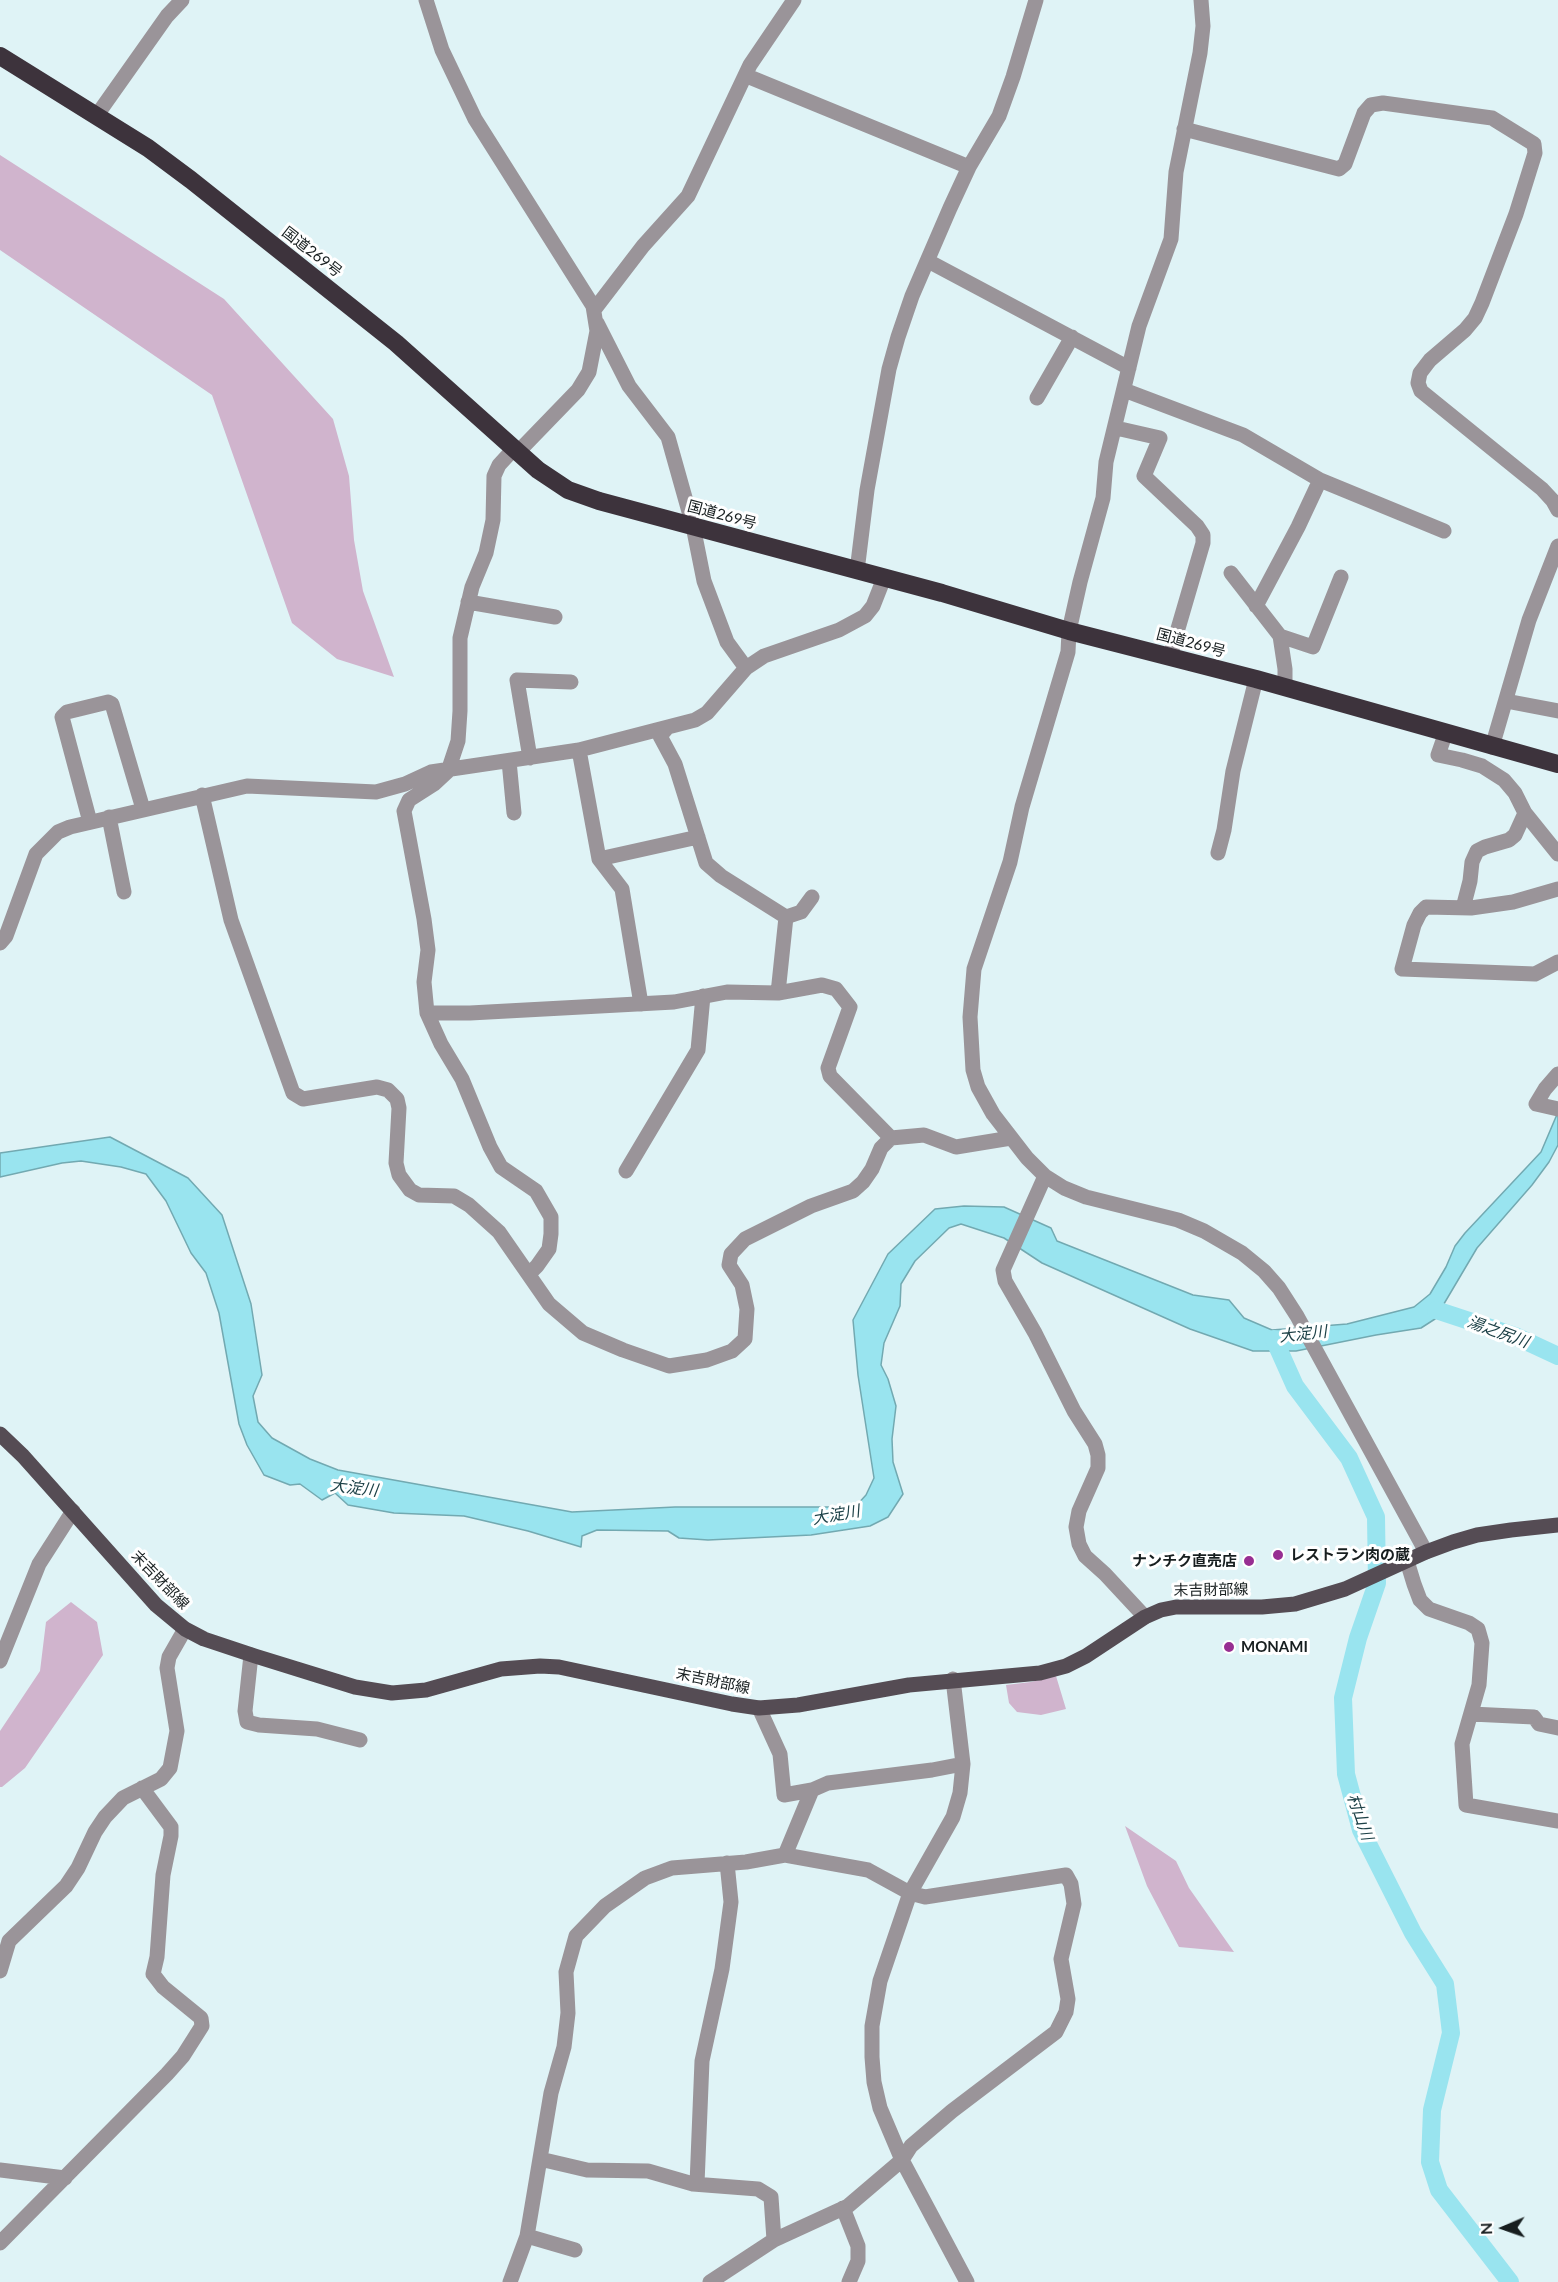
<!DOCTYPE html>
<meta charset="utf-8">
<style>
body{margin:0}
#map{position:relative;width:1558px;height:2282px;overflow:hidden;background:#dff3f6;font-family:Lato,sans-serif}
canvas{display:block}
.north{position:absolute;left:1474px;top:2198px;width:60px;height:60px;-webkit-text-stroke:4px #fff;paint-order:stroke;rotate:268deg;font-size:16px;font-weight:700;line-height:24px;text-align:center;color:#171e1f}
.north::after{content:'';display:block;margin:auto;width:21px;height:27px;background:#171e1f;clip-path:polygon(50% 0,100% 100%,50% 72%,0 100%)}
</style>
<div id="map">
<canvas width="1558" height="2282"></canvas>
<div class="north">N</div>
</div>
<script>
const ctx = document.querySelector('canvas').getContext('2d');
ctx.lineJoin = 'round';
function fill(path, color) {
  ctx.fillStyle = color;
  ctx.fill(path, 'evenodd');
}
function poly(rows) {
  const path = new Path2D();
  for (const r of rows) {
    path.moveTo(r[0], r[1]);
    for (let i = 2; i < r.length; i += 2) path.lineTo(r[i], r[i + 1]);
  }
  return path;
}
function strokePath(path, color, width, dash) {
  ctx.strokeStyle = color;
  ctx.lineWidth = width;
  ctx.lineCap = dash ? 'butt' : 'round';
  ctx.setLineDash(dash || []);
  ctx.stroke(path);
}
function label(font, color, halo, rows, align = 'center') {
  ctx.font = font + ' Lato,"Noto Sans JP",sans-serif';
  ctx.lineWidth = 6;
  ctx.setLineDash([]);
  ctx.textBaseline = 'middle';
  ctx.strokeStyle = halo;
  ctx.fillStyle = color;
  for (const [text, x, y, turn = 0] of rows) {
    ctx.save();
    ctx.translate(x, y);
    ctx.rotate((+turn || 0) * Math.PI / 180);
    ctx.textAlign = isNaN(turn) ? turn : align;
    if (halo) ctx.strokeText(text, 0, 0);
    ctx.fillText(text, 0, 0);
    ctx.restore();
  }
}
fill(poly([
 [0,155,224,299,333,419,349,476,354,540,363,591,394,677,337,659,292,623,212,395,0,250],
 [71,1602,97,1622,103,1655,25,1768,2,1787,0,1787,0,1731,40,1671,46,1622],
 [1056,1676,1066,1709,1041,1715,1017,1712,1009,1703,1006,1685,1031,1682],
 [1125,1826,1176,1861,1189,1888,1234,1952,1179,1947,1147,1886]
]), '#d0b4cd');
const water = poly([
 [1558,1112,1558,1145,1549,1162,1532,1185,1477,1248,1435,1319,1421,1328,1376,1335,1296,1351,1253,1351,1190,1329,1042,1263,1004,1238,961,1224,949,1228,915,1261,901,1284,900,1306,884,1343,881,1365,888,1379,896,1406,892,1439,893,1462,903,1494,888,1517,870,1526,811,1535,708,1540,679,1538,668,1531,597,1530,582,1536,581,1547,528,1531,464,1516,394,1513,348,1505,335,1493,322,1500,300,1484,290,1485,264,1475,247,1445,239,1424,219,1313,206,1273,191,1253,166,1201,146,1174,121,1167,81,1161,62,1163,0,1177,0,1153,110,1137,188,1178,222,1215,251,1304,262,1375,253,1396,258,1422,272,1438,310,1459,338,1470,572,1512,675,1507,855,1507,866,1495,874,1478,858,1375,853,1320,888,1254,935,1209,964,1206,1004,1207,1051,1228,1057,1241,1193,1295,1229,1300,1244,1318,1272,1330,1347,1324,1414,1307,1430,1294,1446,1267,1455,1246,1465,1233,1541,1152,1558,1112]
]);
fill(water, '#99e4ef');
strokePath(water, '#72a9b1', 1.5);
strokePath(poly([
 [1436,1310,1515,1336,1558,1356],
 [1274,1339,1295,1386,1349,1458,1376,1517,1377,1583,1358,1638,1343,1698,1346,1774,1361,1830,1413,1933,1445,1984,1451,2033,1432,2110,1430,2162,1439,2190,1510,2282]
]), '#99e4ef', 18);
strokePath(poly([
 [426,0,442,50,475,119,593,306,597,331,589,372,578,390,519,451,510,453,499,465,494,476,493,520,486,553,472,587,460,638,460,711,458,741,448,771,434,784,409,800,404,811,424,919,428,950,424,982,427,1013,441,1044,462,1079,490,1147,501,1167,536,1191,551,1217,551,1234,549,1249,537,1266,529,1274],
 [1201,0,1203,26,1200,53,1176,172,1171,239,1139,326,1106,462,1103,498,1080,582,1069,631,1068,652,1022,807,1010,862,974,969,970,1017,973,1070,978,1087,993,1114,1027,1158,1045,1176,1064,1188,1086,1197,1178,1220,1204,1231,1242,1253,1264,1271,1279,1288,1297,1316,1426,1552],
 [747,76,969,167],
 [97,115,167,16,182,0],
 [1184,129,1339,169,1345,164,1364,113,1371,105,1383,103,1492,118,1534,144,1535,153,1516,214,1482,303,1475,318,1465,330,1430,360,1420,373,1418,383,1421,391,1542,489,1553,501,1558,510],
 [928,261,1129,368],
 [594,310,643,246,688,196,750,65,794,0],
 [597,323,629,386,668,437,693,526,704,581,727,642,746,668],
 [1124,390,1243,435,1320,480,1444,531],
 [1037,398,1072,337],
 [1116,428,1160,438,1144,476,1197,526,1203,535,1203,543,1170,656],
 [857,571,867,490,889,369,898,337,912,296,950,208,969,167,999,116,1013,77,1036,0],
 [1231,573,1280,636,1285,669,1285,688],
 [468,602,555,617],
 [1256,606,1298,527,1320,480],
 [1280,636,1313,647,1341,577],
 [1506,701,1558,711],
 [666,729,660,736,675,764,706,863,721,876,786,917,801,912,812,897],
 [1446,732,1438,755,1462,760,1482,766,1504,780,1515,793,1525,813,1558,854],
 [1492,747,1529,620,1558,546],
 [579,750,599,859,622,889,641,1004],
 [530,758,517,680,571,682],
 [509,761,514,813],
 [202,795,231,920,293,1093,303,1099,377,1087,388,1090,397,1099,399,1108,396,1163,399,1175,410,1190,419,1195,454,1196,469,1205,499,1232,549,1304,583,1333,623,1350,669,1366,707,1360,732,1351,745,1339,747,1309,742,1285,729,1265,731,1254,745,1239,811,1206,853,1191,863,1182,872,1169,881,1148,891,1138,924,1135,956,1147,1011,1138],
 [109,817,124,892],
 [90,822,62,717,67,712,108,702,112,704,143,809],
 [1218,853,1224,830,1233,771,1256,679],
 [599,859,698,837],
 [1558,889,1513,902,1471,908,1426,907,1420,913,1414,925,1402,969,1535,974,1558,962],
 [1463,908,1470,881,1472,862,1477,851,1485,847,1509,840,1515,835,1525,813],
 [0,943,6,936,36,854,58,832,70,827,247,786,376,792,405,784,431,772,579,750,695,720,707,713,746,668,764,656,839,630,865,616,873,606,884,578],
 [778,993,786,917],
 [427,1013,470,1013,674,1002,727,992,778,993,822,985,836,989,850,1007,828,1068,830,1076,891,1138],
 [1558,1074,1545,1089,1536,1104,1558,1109],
 [626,1171,698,1050,703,996],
 [1045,1176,1003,1270,1005,1281,1035,1333,1074,1411,1095,1444,1098,1455,1098,1468,1079,1511,1076,1527,1079,1544,1085,1556,1105,1574,1145,1617],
 [1407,1561,1414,1584,1420,1600,1429,1609,1469,1623,1478,1629,1482,1643,1479,1685,1462,1744,1466,1805,1558,1821],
 [251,1655,245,1711,247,1722,259,1725,317,1729,360,1740],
 [0,1661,39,1564,73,1511],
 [953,1679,963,1764,960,1793,953,1817,910,1893,880,1981,872,2026,872,2057,874,2082,880,2108,902,2160,967,2282],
 [759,1708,780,1754,784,1795,812,1790],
 [1471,1714,1534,1717,1539,1724,1558,1728],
 [785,1855,812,1790,828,1783,932,1770,963,1764],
 [0,1971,9,1941,66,1886,78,1868,95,1832,105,1817,123,1798,161,1779,170,1768,177,1731,167,1668,169,1657,185,1629],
 [540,2159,587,2170,648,2171,693,2184,758,2189,771,2197,774,2240],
 [0,2170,65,2178],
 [697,2184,702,2061,722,1969,731,1902,727,1863],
 [843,2208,858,2246,858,2261,849,2282],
 [527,2236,575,2250],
 [0,2243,167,2074,183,2056,202,2026,201,2018,163,1987,153,1974,157,1957,163,1875,171,1836,171,1827,142,1788],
 [510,2282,527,2236,551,2093,564,2047,568,2013,566,1972,576,1936,605,1906,645,1878,672,1868,746,1862,785,1855,868,1870,910,1893,925,1897,1066,1875,1071,1884,1074,1904,1061,1959,1068,1999,1066,2012,1056,2032,952,2111,911,2146,902,2160,848,2206,774,2240,710,2282]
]), '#9a9499', 15);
strokePath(poly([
 [0,1434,23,1456,156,1605,185,1629,204,1639,255,1656,355,1687,392,1693,426,1690,501,1669,540,1666,559,1667,732,1704,759,1708,798,1705,909,1685,1040,1673,1066,1666,1086,1656,1145,1617,1161,1610,1176,1607,1262,1607,1295,1604,1345,1589,1426,1552,1453,1542,1477,1535,1511,1530,1558,1525]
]), '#554c54', 15);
strokePath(poly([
 [0,56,148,148,191,180,396,343,538,470,568,490,599,501,942,593,1069,631,1256,679,1558,764]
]), '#3d333c', 18);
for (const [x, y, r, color] of [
 [1278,1555,6,"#972e92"],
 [1249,1561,6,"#972e92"],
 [1229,1647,6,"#972e92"]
]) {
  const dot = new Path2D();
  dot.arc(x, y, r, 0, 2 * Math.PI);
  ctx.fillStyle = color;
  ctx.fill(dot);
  strokePath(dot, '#fff', 2);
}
label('15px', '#171e1f', '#fff', [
 ["国道269号",312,252,38],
 ["国道269号",722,515,15],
 ["国道269号",1191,643,15],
 ["末吉財部線",160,1580,46],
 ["末吉財部線",1211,1590,-1],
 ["末吉財部線",713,1681,12]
]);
label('bold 15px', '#171e1f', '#fff', [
 ["レストラン肉の蔵",1290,1555],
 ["ナンチク直売店",1237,1561,"right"],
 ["MONAMI",1241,1647]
], 'left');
label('italic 16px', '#1d4147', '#fff', [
 ["湯之尻川",1498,1332,20],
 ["大淀川",1303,1334,-6],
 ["大淀川",354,1488,7],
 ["大淀川",836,1515,-10],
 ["村山川",1360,1817,71]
]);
</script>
